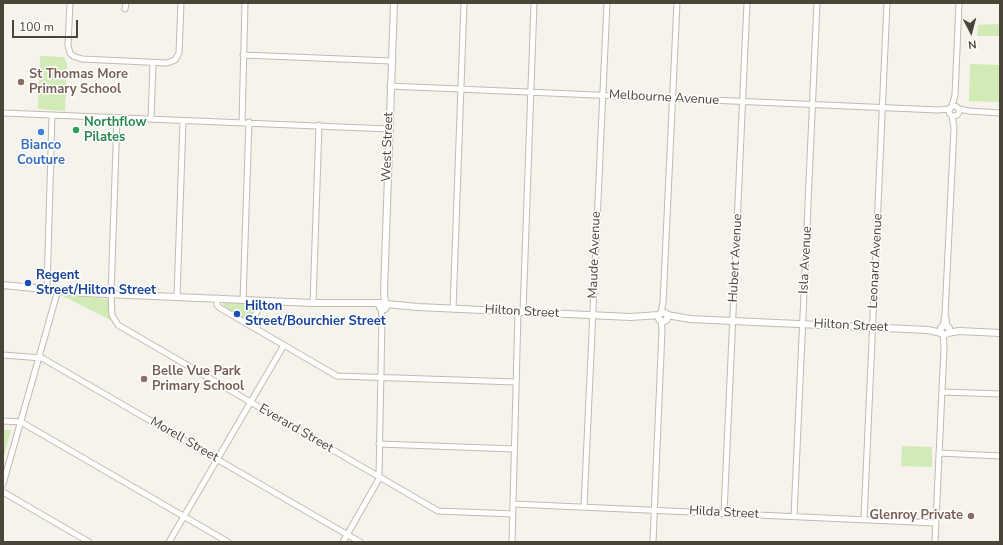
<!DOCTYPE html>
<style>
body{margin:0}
#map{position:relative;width:1003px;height:545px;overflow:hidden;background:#f6f3ec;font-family:"Nunito Sans",sans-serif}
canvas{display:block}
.frame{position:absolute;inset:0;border:4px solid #4b4439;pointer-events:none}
.north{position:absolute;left:951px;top:12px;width:40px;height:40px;-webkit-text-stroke:3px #fff;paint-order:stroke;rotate:174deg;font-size:11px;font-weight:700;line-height:16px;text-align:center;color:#4b4439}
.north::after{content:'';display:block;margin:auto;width:14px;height:18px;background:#4b4439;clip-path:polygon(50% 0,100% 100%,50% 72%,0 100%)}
.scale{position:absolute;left:12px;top:20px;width:66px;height:18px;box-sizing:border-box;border:2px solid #4b4439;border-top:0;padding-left:5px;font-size:12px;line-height:14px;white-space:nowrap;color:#4b4439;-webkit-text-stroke:3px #fff;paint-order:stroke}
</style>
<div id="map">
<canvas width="1003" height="545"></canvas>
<div class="frame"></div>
<div class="north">N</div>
<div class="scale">100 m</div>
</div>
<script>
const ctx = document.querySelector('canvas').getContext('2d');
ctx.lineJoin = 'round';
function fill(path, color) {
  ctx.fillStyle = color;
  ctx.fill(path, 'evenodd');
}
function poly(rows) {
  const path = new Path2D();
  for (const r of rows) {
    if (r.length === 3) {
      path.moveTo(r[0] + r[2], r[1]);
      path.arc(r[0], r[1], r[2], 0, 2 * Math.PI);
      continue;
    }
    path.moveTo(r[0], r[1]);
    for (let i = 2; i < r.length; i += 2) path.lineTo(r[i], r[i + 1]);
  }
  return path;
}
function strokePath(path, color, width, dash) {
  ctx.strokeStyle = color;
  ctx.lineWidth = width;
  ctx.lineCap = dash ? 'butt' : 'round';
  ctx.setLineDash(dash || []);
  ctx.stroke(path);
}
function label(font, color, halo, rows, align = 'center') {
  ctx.font = font + ' "Nunito Sans",sans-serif';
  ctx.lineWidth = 3;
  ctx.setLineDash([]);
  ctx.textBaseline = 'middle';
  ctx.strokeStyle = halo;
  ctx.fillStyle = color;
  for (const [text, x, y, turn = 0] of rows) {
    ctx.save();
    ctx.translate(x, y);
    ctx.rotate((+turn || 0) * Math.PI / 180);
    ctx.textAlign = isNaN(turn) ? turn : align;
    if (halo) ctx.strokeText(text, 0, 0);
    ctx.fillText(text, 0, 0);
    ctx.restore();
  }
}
fill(poly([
 [995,24,1000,25,999,36,977,36,978,25],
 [40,56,64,57,67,64,65,111,38,109],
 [970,64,1000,65,1000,102,969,101],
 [61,295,108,299,109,309,114,322],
 [224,302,259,304,251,316,252,323,226,309,223,305],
 [3,430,11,430,3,460],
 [902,446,932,447,932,467,901,466]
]), '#d2eab5');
const minor = poly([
 [70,3,68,45,70,53,73,56,82,59,167,63,175,60,179,53,181,3],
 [125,9,126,3],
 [243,55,391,61],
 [390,86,938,110,950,109],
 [952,106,955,95,959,3],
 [954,111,5],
 [959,109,969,111,1000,113],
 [3,113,389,129],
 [117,118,111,294,112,315,118,325,438,511,513,514],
 [151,119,153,63],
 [242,123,245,3],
 [47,289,52,115],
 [177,297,183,121],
 [217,298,217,305,220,308,337,376,516,382],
 [243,300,249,122],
 [313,303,319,125],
 [453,309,464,3],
 [523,312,534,3],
 [661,312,663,303,677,3],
 [946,318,947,327],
 [943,326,945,315,954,128,952,116],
 [258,330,255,315,261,305,266,301],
 [3,355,42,358,360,542],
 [942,392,1000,394],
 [3,421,21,422,228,542],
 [379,444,514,449],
 [939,453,1000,456],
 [379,476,382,318,381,308],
 [3,484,58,290],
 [3,492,89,542],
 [513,504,936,523],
 [584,507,607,3],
 [724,513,747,3],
 [794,516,817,3],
 [864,519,887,3],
 [169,542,284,345],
 [343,542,380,477],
 [512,542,518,312],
 [653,542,662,330,661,320],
 [935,542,944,347,943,334]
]);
const tertiary = poly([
 [3,285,84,293,313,303,380,303],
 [383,306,3.5],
 [385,303,384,292,394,3],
 [386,304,418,307,631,317,659,315],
 [663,317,4.5],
 [667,315,690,319,928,330,941,333],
 [945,330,4.5],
 [948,333,959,331,1000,333]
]);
strokePath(minor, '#c2bbae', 7);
strokePath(tertiary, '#c2bbae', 8);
strokePath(minor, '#fff', 5);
strokePath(tertiary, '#fff', 6);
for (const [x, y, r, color] of [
 [21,82,4,"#8d6e63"],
 [76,130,4,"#2e9e5b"],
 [41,132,4,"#3f7fe0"],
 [28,283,4,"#1a4fb4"],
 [237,314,4,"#1a4fb4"],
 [144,379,4,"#8d6e63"],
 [971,516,4,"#8d6e63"]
]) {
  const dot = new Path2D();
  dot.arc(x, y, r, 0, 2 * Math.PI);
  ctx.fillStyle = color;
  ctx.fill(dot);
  strokePath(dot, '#fff', 1.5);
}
label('bold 13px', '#785e54', '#fff', [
 ["St Thomas More",29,75],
 ["Primary School",29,90],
 ["Belle Vue Park",152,372],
 ["Primary School",152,387],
 ["Glenroy Private",963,516,"right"]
], 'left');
label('13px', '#4b4439', '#fff', [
 ["Melbourne Avenue",664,98,3],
 ["West Street",388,147,-88],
 ["Maude Avenue",595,255,-88],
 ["Hubert Avenue",736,258,-87],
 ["Isla Avenue",806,260,-87],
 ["Leonard Avenue",876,261,-87],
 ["Hilton Street",522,312,3],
 ["Hilton Street",851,326,3],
 ["Everard Street",296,429,30],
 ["Morell Street",184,440,30],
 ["Hilda Street",724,513,3]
]);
label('bold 13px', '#27864d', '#fff', [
 ["Northflow",84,123],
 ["Pilates",84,138]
], 'left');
label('bold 13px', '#366cbe', '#fff', [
 ["Bianco",41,146],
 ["Couture",41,161]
]);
label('bold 13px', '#164399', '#fff', [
 ["Regent",36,276],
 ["Street/Hilton Street",36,291],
 ["Hilton",245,307],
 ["Street/Bourchier Street",245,322]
], 'left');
</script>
